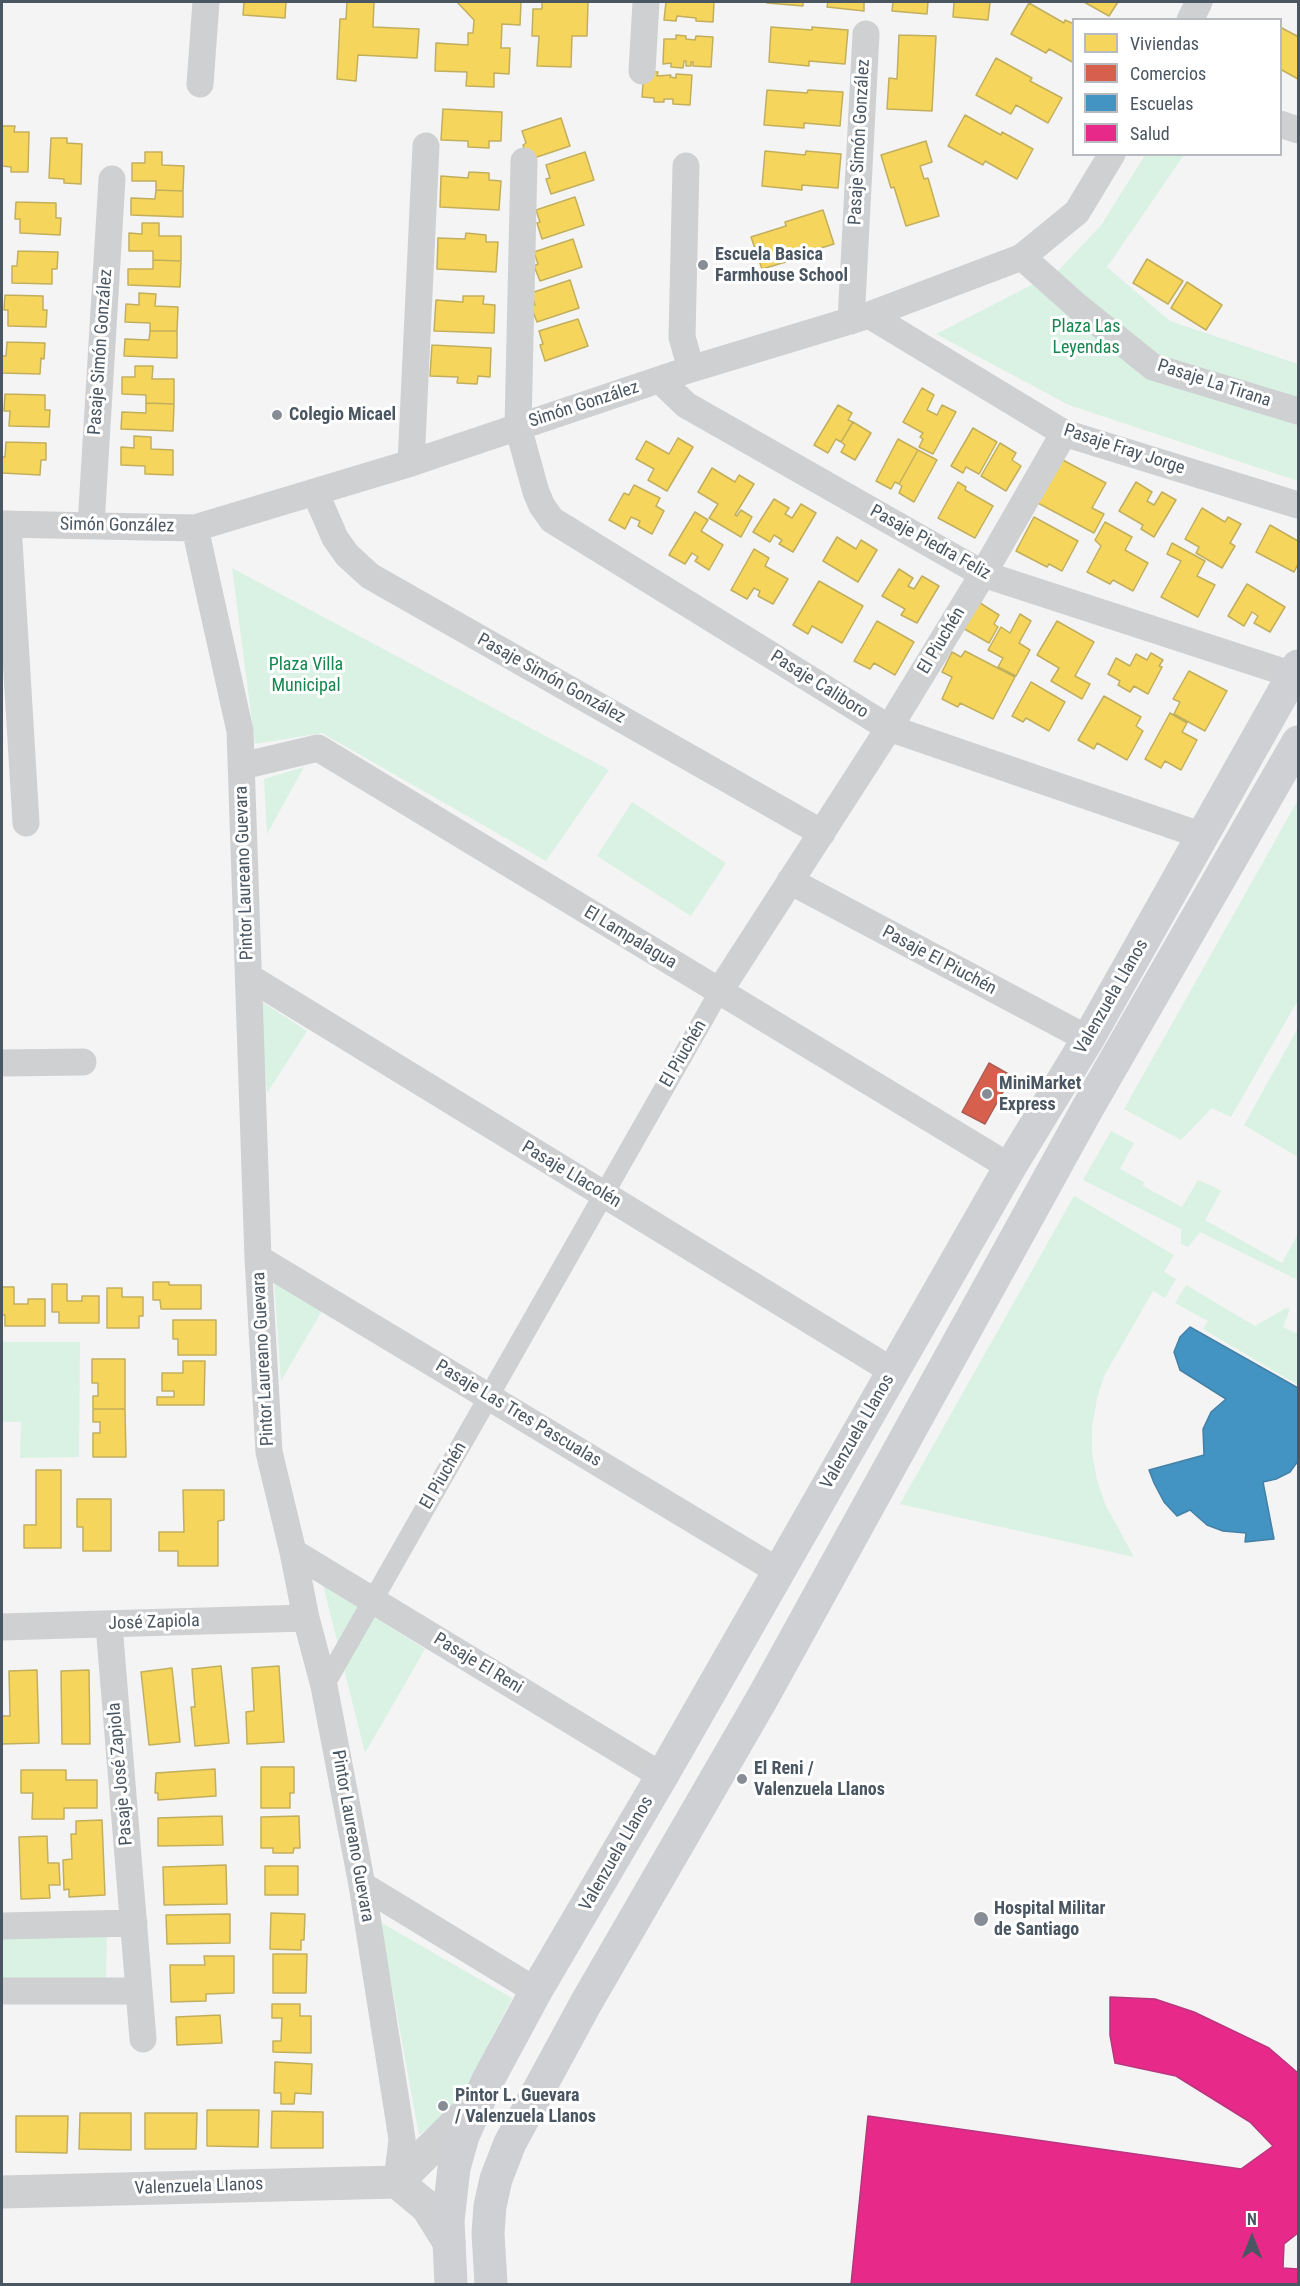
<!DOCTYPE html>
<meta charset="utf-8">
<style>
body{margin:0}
#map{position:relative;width:1300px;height:2286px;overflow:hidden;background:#f4f4f4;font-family:"Roboto Condensed",sans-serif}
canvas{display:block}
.frame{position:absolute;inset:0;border:3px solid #4a5661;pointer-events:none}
.legend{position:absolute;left:1072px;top:18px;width:210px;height:138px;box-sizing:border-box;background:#fff;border:2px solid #b7bbc0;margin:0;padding:8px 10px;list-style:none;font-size:18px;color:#4a5661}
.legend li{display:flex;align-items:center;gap:12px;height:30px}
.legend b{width:30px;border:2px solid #b7bbc0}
.north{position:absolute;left:1222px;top:2208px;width:60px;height:60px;-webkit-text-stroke:4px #fff;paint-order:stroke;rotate:0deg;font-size:16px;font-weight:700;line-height:24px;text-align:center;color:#4a5661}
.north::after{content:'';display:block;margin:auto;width:21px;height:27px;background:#4a5661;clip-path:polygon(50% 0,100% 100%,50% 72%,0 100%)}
</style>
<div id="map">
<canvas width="1300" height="2286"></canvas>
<div class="frame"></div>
<ul class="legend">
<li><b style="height:16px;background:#f6d55c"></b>Viviendas</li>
<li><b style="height:16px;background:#d6604d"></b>Comercios</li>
<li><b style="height:16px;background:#4393c3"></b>Escuelas</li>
<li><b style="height:16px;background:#e7298a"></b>Salud</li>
</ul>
<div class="north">N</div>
</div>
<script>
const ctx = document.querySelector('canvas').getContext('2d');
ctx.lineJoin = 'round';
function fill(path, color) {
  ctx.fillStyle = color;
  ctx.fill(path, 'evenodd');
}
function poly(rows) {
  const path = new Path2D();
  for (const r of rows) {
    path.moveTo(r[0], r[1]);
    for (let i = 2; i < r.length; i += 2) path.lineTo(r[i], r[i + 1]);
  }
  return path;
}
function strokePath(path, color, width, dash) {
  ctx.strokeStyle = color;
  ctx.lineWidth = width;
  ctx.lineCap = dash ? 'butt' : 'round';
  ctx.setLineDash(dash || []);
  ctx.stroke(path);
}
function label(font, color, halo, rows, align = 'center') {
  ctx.font = font + ' "Roboto Condensed",sans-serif';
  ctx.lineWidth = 6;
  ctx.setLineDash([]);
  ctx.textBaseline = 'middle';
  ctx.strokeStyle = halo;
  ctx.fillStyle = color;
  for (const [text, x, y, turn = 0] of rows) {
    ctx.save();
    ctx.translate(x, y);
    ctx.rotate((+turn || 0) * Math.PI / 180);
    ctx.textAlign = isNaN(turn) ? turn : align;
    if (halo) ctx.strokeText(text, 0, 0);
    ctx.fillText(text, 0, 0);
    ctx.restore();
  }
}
fill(poly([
 [1145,155,1184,155,1107,267,1170,321,1298,364,1298,481,1069,405,936,334,1057,272,1102,224],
 [232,568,609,770,546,861,322,733,255,744],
 [304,767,267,834,264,779],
 [1298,800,1298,1000,1231,1117,1212,1108,1181,1140,1124,1109],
 [632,802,726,863,691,916,597,856],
 [259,1000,307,1031,267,1093],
 [1298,1028,1298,1157,1244,1125],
 [1111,1131,1134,1143,1120,1169,1144,1182,1143,1186,1182,1207,1198,1180,1214,1187,1221,1191,1205,1220,1282,1263,1297,1236,1298,1237,1298,1280,1200,1232,1188,1247,1181,1244,1181,1229,1083,1180],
 [1074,1196,1174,1255,1164,1272,1176,1279,1165,1298,1153,1291,1104,1376,1097,1399,1092,1427,1092,1452,1097,1480,1105,1504,1134,1557,900,1504],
 [274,1280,323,1309,281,1381],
 [1186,1285,1255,1326,1286,1308,1290,1309,1283,1327,1298,1334,1298,1385,1203,1329,1208,1321,1175,1303],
 [2,1342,80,1342,79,1457,20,1458,21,1422,2,1422],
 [323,1585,425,1649,365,1753],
 [380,1922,512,1998,459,2103,419,2135],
 [2,1931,107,1931,106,1981,2,1980]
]), '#d9f2e3');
const homes = poly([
 [244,2,286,2,285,18,243,15,244,2],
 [347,2,374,2,373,27,419,29,417,58,358,55,356,81,337,79,340,19,346,19,347,2],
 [457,2,521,2,520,25,502,24,501,48,510,48,509,74,494,73,494,87,466,86,467,72,435,71,436,43,468,45,468,33,473,33,474,20,457,2],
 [542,2,588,2,587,36,572,36,571,67,537,66,539,36,532,36,533,9,542,9,542,2],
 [666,2,714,2,713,22,696,21,696,18,677,16,676,21,664,20,666,2],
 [767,2,803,2,803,6,767,3,767,2],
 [828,2,864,2,864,11,827,7,828,2],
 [893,2,928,2,927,14,892,11,893,2],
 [954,2,990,2,988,20,953,17,954,2],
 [1084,2,1118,2,1109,16,1084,2],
 [1029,3,1064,23,1065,20,1074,24,1074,63,1049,49,1046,53,1011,34,1029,3],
 [771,27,812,30,812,27,848,30,845,64,809,61,809,66,769,62,771,27],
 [1280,27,1297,36,1298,34,1298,79,1280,69,1280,27],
 [676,35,686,36,686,39,695,40,696,36,713,37,711,67,693,66,693,62,691,62,691,66,686,66,686,61,684,61,683,68,671,67,671,63,663,64,664,39,676,39,676,35],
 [899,35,936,36,932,111,887,109,889,78,897,79,899,35],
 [996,58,1032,78,1030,81,1062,98,1048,123,1016,105,1011,114,976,95,996,58],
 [644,71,658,72,657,76,671,75,670,77,676,78,676,74,692,75,690,105,673,104,673,99,664,99,664,102,654,102,654,98,642,97,644,71],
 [767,90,807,93,808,90,843,92,840,126,804,123,804,128,764,125,767,90],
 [443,109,502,112,501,141,489,141,489,148,468,147,468,141,441,140,443,109],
 [965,115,1001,135,1002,132,1033,149,1017,179,985,161,983,165,948,146,965,115],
 [561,118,570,146,528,160,523,145,526,143,522,131,561,118],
 [2,126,15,126,14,132,29,132,28,172,11,172,11,167,2,166,2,126],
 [51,138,67,138,67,143,82,144,81,184,64,183,64,179,49,178,51,138],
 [926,141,932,162,920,166,924,179,928,178,939,216,906,226,894,187,891,188,881,155,926,141],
 [765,151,805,155,806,151,841,154,838,188,802,185,802,190,762,186,765,151],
 [145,152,162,152,162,165,184,166,183,191,156,190,156,181,132,181,132,163,145,163,145,152],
 [585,152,594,180,551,194,546,179,550,178,546,165,585,152],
 [469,172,489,173,489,180,501,181,499,210,440,207,441,176,468,178,469,172],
 [156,190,183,191,183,217,131,215,131,198,155,199,156,190],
 [575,197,584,225,542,239,537,223,540,222,536,210,575,197],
 [16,202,56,203,56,218,61,218,60,235,20,233,20,219,15,219,16,202],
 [823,210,834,244,795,256,796,259,762,269,751,237,786,226,785,222,823,210],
 [142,223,159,223,159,236,181,236,181,261,153,260,153,251,129,251,129,233,142,234,142,223],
 [466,233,486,235,486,242,498,242,496,272,437,269,438,238,465,239,466,233],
 [573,239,582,267,540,281,534,266,538,264,534,252,573,239],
 [18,251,58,252,57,269,52,269,52,284,12,283,12,266,17,266,18,251],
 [1147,259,1183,281,1168,304,1133,283,1147,259],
 [153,260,181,261,180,287,128,285,128,269,153,269,153,260],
 [570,280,579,308,537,322,531,307,535,305,531,293,570,280],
 [1187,282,1222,305,1206,330,1171,308,1187,282],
 [139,293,156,294,155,306,178,307,177,331,150,331,150,323,125,322,126,304,139,305,139,293],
 [5,295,43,296,43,310,47,310,46,327,8,326,8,310,4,310,5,295],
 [463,296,484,296,483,304,495,305,494,333,434,331,436,300,463,302,463,296],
 [578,319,588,346,545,361,540,345,543,344,539,331,578,319],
 [150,331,177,331,177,358,124,356,125,339,149,340,150,331],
 [7,342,45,343,44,359,41,358,40,374,2,373,2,356,6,356,7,342],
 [432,345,491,348,490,377,478,376,477,384,457,383,458,377,430,376,432,345],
 [135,366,153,366,152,379,174,379,174,404,146,403,146,395,122,394,122,377,135,377,135,366],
 [922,388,934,395,927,410,937,415,942,405,956,412,933,454,919,447,923,439,920,437,923,433,903,422,922,388],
 [5,394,45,395,45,410,50,410,49,427,9,426,10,411,4,411,5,394],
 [146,403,174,404,173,431,121,429,122,412,146,413,146,403],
 [838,405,852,413,848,420,853,422,841,442,836,439,828,453,814,445,838,405],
 [853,422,871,433,855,460,841,452,845,445,841,442,853,422],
 [973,428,997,442,979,474,966,467,963,473,951,466,973,428],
 [134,436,151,437,151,449,173,450,173,475,145,474,145,466,121,465,121,447,134,448,134,436],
 [678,438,693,447,667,491,648,480,654,469,636,459,646,441,669,454,678,438],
 [898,439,918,450,899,484,895,482,891,489,876,481,898,439],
 [6,442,46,443,46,460,41,460,40,475,2,473,2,457,5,457,6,442],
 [1000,443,1016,453,1012,460,1021,466,1006,491,981,476,1000,443],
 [918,450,937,460,914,502,899,493,902,486,899,484,918,450],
 [1059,458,1106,483,1092,508,1104,514,1094,533,1036,502,1059,458],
 [712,468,735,482,739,475,754,484,735,515,737,516,741,510,752,517,741,537,709,518,718,504,698,492,712,468],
 [958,482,966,487,965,490,993,506,975,538,938,518,958,482],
 [1136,482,1152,492,1147,501,1154,505,1162,492,1176,500,1154,537,1141,529,1143,525,1119,511,1136,482],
 [634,485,660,498,656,506,664,511,652,534,638,526,640,521,631,517,625,529,609,520,624,493,629,495,634,485],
 [774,499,789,508,785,514,792,518,801,504,816,513,793,552,779,544,782,540,774,535,770,542,753,532,774,499],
 [1202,508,1225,522,1228,517,1241,524,1230,543,1235,546,1222,568,1196,553,1199,547,1185,539,1202,508],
 [695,512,708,520,701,531,723,545,709,570,695,561,698,557,692,553,685,564,669,555,695,512],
 [1034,517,1078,541,1062,571,1049,564,1047,567,1016,551,1034,517],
 [1105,522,1132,537,1125,550,1148,563,1133,591,1113,580,1110,584,1087,572,1101,546,1095,540,1105,522],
 [1270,525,1298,541,1298,564,1294,572,1256,552,1270,525],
 [837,537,856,549,861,540,877,550,858,582,823,561,837,537],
 [1172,543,1205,561,1197,576,1215,585,1198,617,1161,597,1181,561,1167,554,1172,543],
 [754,549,769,558,765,566,788,579,773,604,758,596,760,591,754,588,747,599,731,590,754,549],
 [899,569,913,578,908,586,914,589,922,576,939,586,917,623,901,615,905,609,882,596,899,569],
 [819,581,863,606,842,643,812,626,808,634,793,625,819,581],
 [1247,584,1285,607,1270,632,1254,623,1258,616,1252,612,1244,626,1228,616,1247,584],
 [977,601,999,615,994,624,998,627,989,643,961,627,977,601],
 [1020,614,1031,621,1019,643,1030,650,1016,676,998,667,1003,658,988,650,1001,627,1010,633,1020,614],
 [877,621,914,642,895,675,874,663,870,669,854,661,877,621],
 [1057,621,1094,642,1075,676,1090,684,1082,699,1051,681,1059,668,1037,655,1057,621],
 [965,651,1015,677,993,719,960,703,958,707,942,699,952,677,942,672,952,652,961,657,965,651],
 [1151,653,1163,660,1159,666,1162,667,1148,694,1134,686,1130,692,1118,685,1120,681,1108,674,1116,658,1130,666,1136,654,1147,660,1151,653],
 [1189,671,1227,691,1205,731,1174,714,1180,702,1173,699,1189,671],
 [1031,682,1065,702,1049,731,1026,718,1023,722,1012,716,1031,682],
 [1104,696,1141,717,1136,726,1143,731,1127,760,1097,743,1094,749,1078,740,1104,696],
 [1170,713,1187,723,1182,732,1197,740,1181,770,1165,761,1161,768,1145,759,1170,713],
 [153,1282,169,1282,169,1285,201,1285,201,1309,161,1309,160,1300,153,1300,153,1282],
 [52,1284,67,1284,67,1301,82,1301,82,1296,99,1296,99,1323,59,1323,59,1312,52,1312,52,1284],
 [2,1287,14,1287,14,1304,28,1304,28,1299,45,1299,45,1326,5,1326,5,1315,2,1315,2,1287],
 [107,1288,122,1288,122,1297,143,1297,143,1316,139,1316,139,1328,107,1328,107,1288],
 [173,1320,216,1320,216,1355,178,1355,178,1339,173,1339,173,1320],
 [92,1359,125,1359,125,1409,93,1409,93,1396,98,1396,98,1383,92,1383,92,1359],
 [183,1361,205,1361,204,1405,157,1405,157,1397,174,1397,174,1391,162,1391,162,1373,183,1373,183,1361],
 [93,1409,125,1409,126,1457,93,1457,93,1433,100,1433,100,1422,93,1422,93,1409],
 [36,1470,61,1470,61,1548,24,1548,24,1525,36,1525,36,1470],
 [183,1490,224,1490,224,1520,218,1521,218,1566,178,1566,178,1551,159,1551,159,1532,184,1532,183,1490],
 [77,1499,111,1499,111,1551,83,1551,83,1527,77,1527,77,1499],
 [221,1666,229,1743,195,1746,191,1707,195,1707,192,1669,221,1666],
 [279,1666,284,1742,247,1744,246,1712,254,1711,252,1668,279,1666],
 [172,1668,180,1742,149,1745,141,1672,172,1668],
 [37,1670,39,1743,2,1744,2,1716,10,1716,9,1671,37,1670],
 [89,1670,90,1744,62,1744,61,1671,89,1670],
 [261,1767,294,1767,294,1793,290,1793,290,1808,261,1808,261,1767],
 [215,1769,216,1796,158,1800,158,1793,155,1793,156,1773,215,1769],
 [21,1770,66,1770,66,1780,97,1780,97,1808,64,1808,64,1819,32,1819,33,1793,21,1793,21,1770],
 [222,1816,223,1845,158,1846,158,1818,222,1816],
 [299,1816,300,1848,294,1848,293,1853,273,1853,273,1848,261,1848,261,1817,299,1816],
 [102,1820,105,1895,69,1897,69,1889,64,1890,63,1860,72,1859,71,1834,76,1834,76,1821,102,1820],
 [47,1836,48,1863,59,1863,60,1885,49,1885,50,1898,21,1899,19,1837,47,1836],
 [226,1865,227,1904,164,1905,163,1867,226,1865],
 [265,1866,298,1866,298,1895,265,1895,265,1866],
 [271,1913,305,1914,304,1940,301,1940,301,1950,270,1949,271,1913],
 [230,1914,230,1943,167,1944,166,1915,230,1914],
 [273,1954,307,1954,306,1993,273,1993,273,1954],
 [204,1956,234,1956,234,1993,206,1994,206,2001,171,2002,170,1965,205,1965,204,1956],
 [272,2004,300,2004,300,2016,311,2016,311,2053,273,2052,273,2041,281,2041,282,2018,272,2018,272,2004],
 [220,2015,222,2043,177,2045,176,2017,220,2015],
 [275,2062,312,2064,311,2094,295,2093,294,2104,281,2104,281,2093,274,2093,275,2062],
 [207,2110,259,2110,258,2147,207,2146,207,2110],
 [272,2111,323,2112,323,2148,271,2148,272,2111],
 [80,2113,131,2113,131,2150,79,2149,80,2113],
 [145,2113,197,2113,196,2149,145,2149,145,2113],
 [16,2116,68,2116,67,2153,16,2152,16,2116]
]);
fill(homes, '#f6d55c');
strokePath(homes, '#c2af5e', 1.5);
const shops = poly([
 [989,1063,1012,1076,985,1124,962,1112,989,1063]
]);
fill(shops, '#d6604d');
strokePath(shops, '#ac5d53', 1.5);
const schools = poly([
 [1190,1327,1298,1388,1298,1461,1290,1472,1276,1479,1263,1482,1274,1539,1245,1542,1246,1533,1223,1531,1207,1525,1190,1510,1177,1516,1164,1502,1154,1483,1149,1470,1204,1455,1203,1429,1211,1412,1226,1399,1180,1370,1174,1352,1180,1337,1190,1327]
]);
fill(schools, '#4393c3');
strokePath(schools, '#4581a6', 1.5);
const health = poly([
 [1110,1997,1155,1999,1194,2012,1269,2048,1298,2073,1298,2233,1284,2244,1283,2268,1298,2269,1298,2284,851,2284,868,2116,1241,2169,1273,2146,1250,2122,1176,2076,1115,2063,1110,2035,1110,1997]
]);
fill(health, '#e7298a');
strokePath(health, '#b8367e', 1.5);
strokePath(poly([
 [324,1686,719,992]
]), '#ced0d2', 20);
strokePath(poly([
 [1190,20,1199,2],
 [642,71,646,2],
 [200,84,206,2],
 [1280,124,1298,130],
 [524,161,518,427,536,492,542,506,552,520,889,728,1203,836],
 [686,166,682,337,691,369],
 [1022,257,1077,306,1153,367,1298,411],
 [869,315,1064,433,1298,505],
 [851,321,866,34],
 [660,380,686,405,983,574,1293,675],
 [411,463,426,146],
 [315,492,335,538,347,555,370,576,822,833],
 [2,524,195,528,411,463,691,369,869,315,1022,257,1077,212,1112,154],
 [8,524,26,823],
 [91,525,112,179],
 [195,528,240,731,258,1258,269,1452,293,1552,306,1618,324,1686,362,1885,402,2139,397,2182],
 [242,766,318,748,1010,1167],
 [790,881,1088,1039],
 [249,977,894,1372],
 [719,992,889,728,983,574,1064,433],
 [2,1063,83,1062],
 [258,1258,778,1571],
 [293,1552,662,1776],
 [109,1625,143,2039],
 [2,1627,306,1618],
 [362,1885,536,1991],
 [2,1926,134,1923],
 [2,1991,139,1991]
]), '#ced0d2', 27);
strokePath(poly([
 [397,2182,475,2105],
 [2,2192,397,2182,427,2207,449,2242]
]), '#ced0d2', 33);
strokePath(poly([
 [451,2284,448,2221,454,2168,463,2136,488,2080,536,1991,662,1776,1010,1167,1088,1039,1298,666],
 [491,2284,488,2233,490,2206,496,2179,510,2143,586,2003,763,1697,1086,1111,1298,742]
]), '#ced0d4', 33);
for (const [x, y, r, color] of [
 [703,265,6,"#868d94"],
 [277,415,6,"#868d94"],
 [987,1094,6,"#868d94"],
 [742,1779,6,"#868d94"],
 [981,1919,8,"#868d94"],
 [443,2106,6,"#868d94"]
]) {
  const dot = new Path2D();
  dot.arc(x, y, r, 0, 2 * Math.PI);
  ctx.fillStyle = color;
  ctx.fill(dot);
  strokePath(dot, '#fff', 2);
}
label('18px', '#4a5661', '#fff', [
 ["Pasaje Simón González",860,142,-87],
 ["Pasaje Simón González",101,352,-86],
 ["Pasaje La Tirana",1214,384,18],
 ["Simón González",584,405,-18],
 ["Pasaje Fray Jorge",1124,450,18],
 ["Simón González",117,526,1],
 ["Pasaje Piedra Feliz",930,543,29],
 ["El Piuchén",942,641,-59],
 ["Pasaje Simón González",551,679,29],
 ["Pasaje Caliboro",819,685,32],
 ["Pintor Laureano Guevara",245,873,-92],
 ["El Lampalagua",630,938,31],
 ["Pasaje El Piuchén",939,961,28],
 ["Valenzuela Llanos",1112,997,-60],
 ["El Piuchén",684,1054,-60],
 ["Pasaje Llacolén",571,1175,31],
 ["Pintor Laureano Guevara",264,1359,-93],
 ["Pasaje Las Tres Pascualas",518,1414,31],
 ["Valenzuela Llanos",858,1432,-60],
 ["El Piuchén",444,1476,-60],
 ["José Zapiola",154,1623,-2],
 ["Pasaje El Reni",478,1664,31],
 ["Pasaje José Zapiola",121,1774,-95],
 ["Pintor Laureano Guevara",352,1836,80],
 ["Valenzuela Llanos",617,1854,-60],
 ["Valenzuela Llanos",199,2187,-2]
]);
label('bold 18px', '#4a5661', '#fff', [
 ["Escuela Basica",715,255],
 ["Farmhouse School",715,276],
 ["Colegio Micael",289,415],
 ["MiniMarket",999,1084],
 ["Express",999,1105],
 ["El Reni /",754,1769],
 ["Valenzuela Llanos",754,1790],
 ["Hospital Militar",994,1909],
 ["de Santiago",994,1930],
 ["Pintor L. Guevara",455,2096],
 ["/ Valenzuela Llanos",455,2117]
], 'left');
label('18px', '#17864f', '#fff', [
 ["Plaza Las",1086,327],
 ["Leyendas",1086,348],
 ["Plaza Villa",306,665],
 ["Municipal",306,686]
]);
</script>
